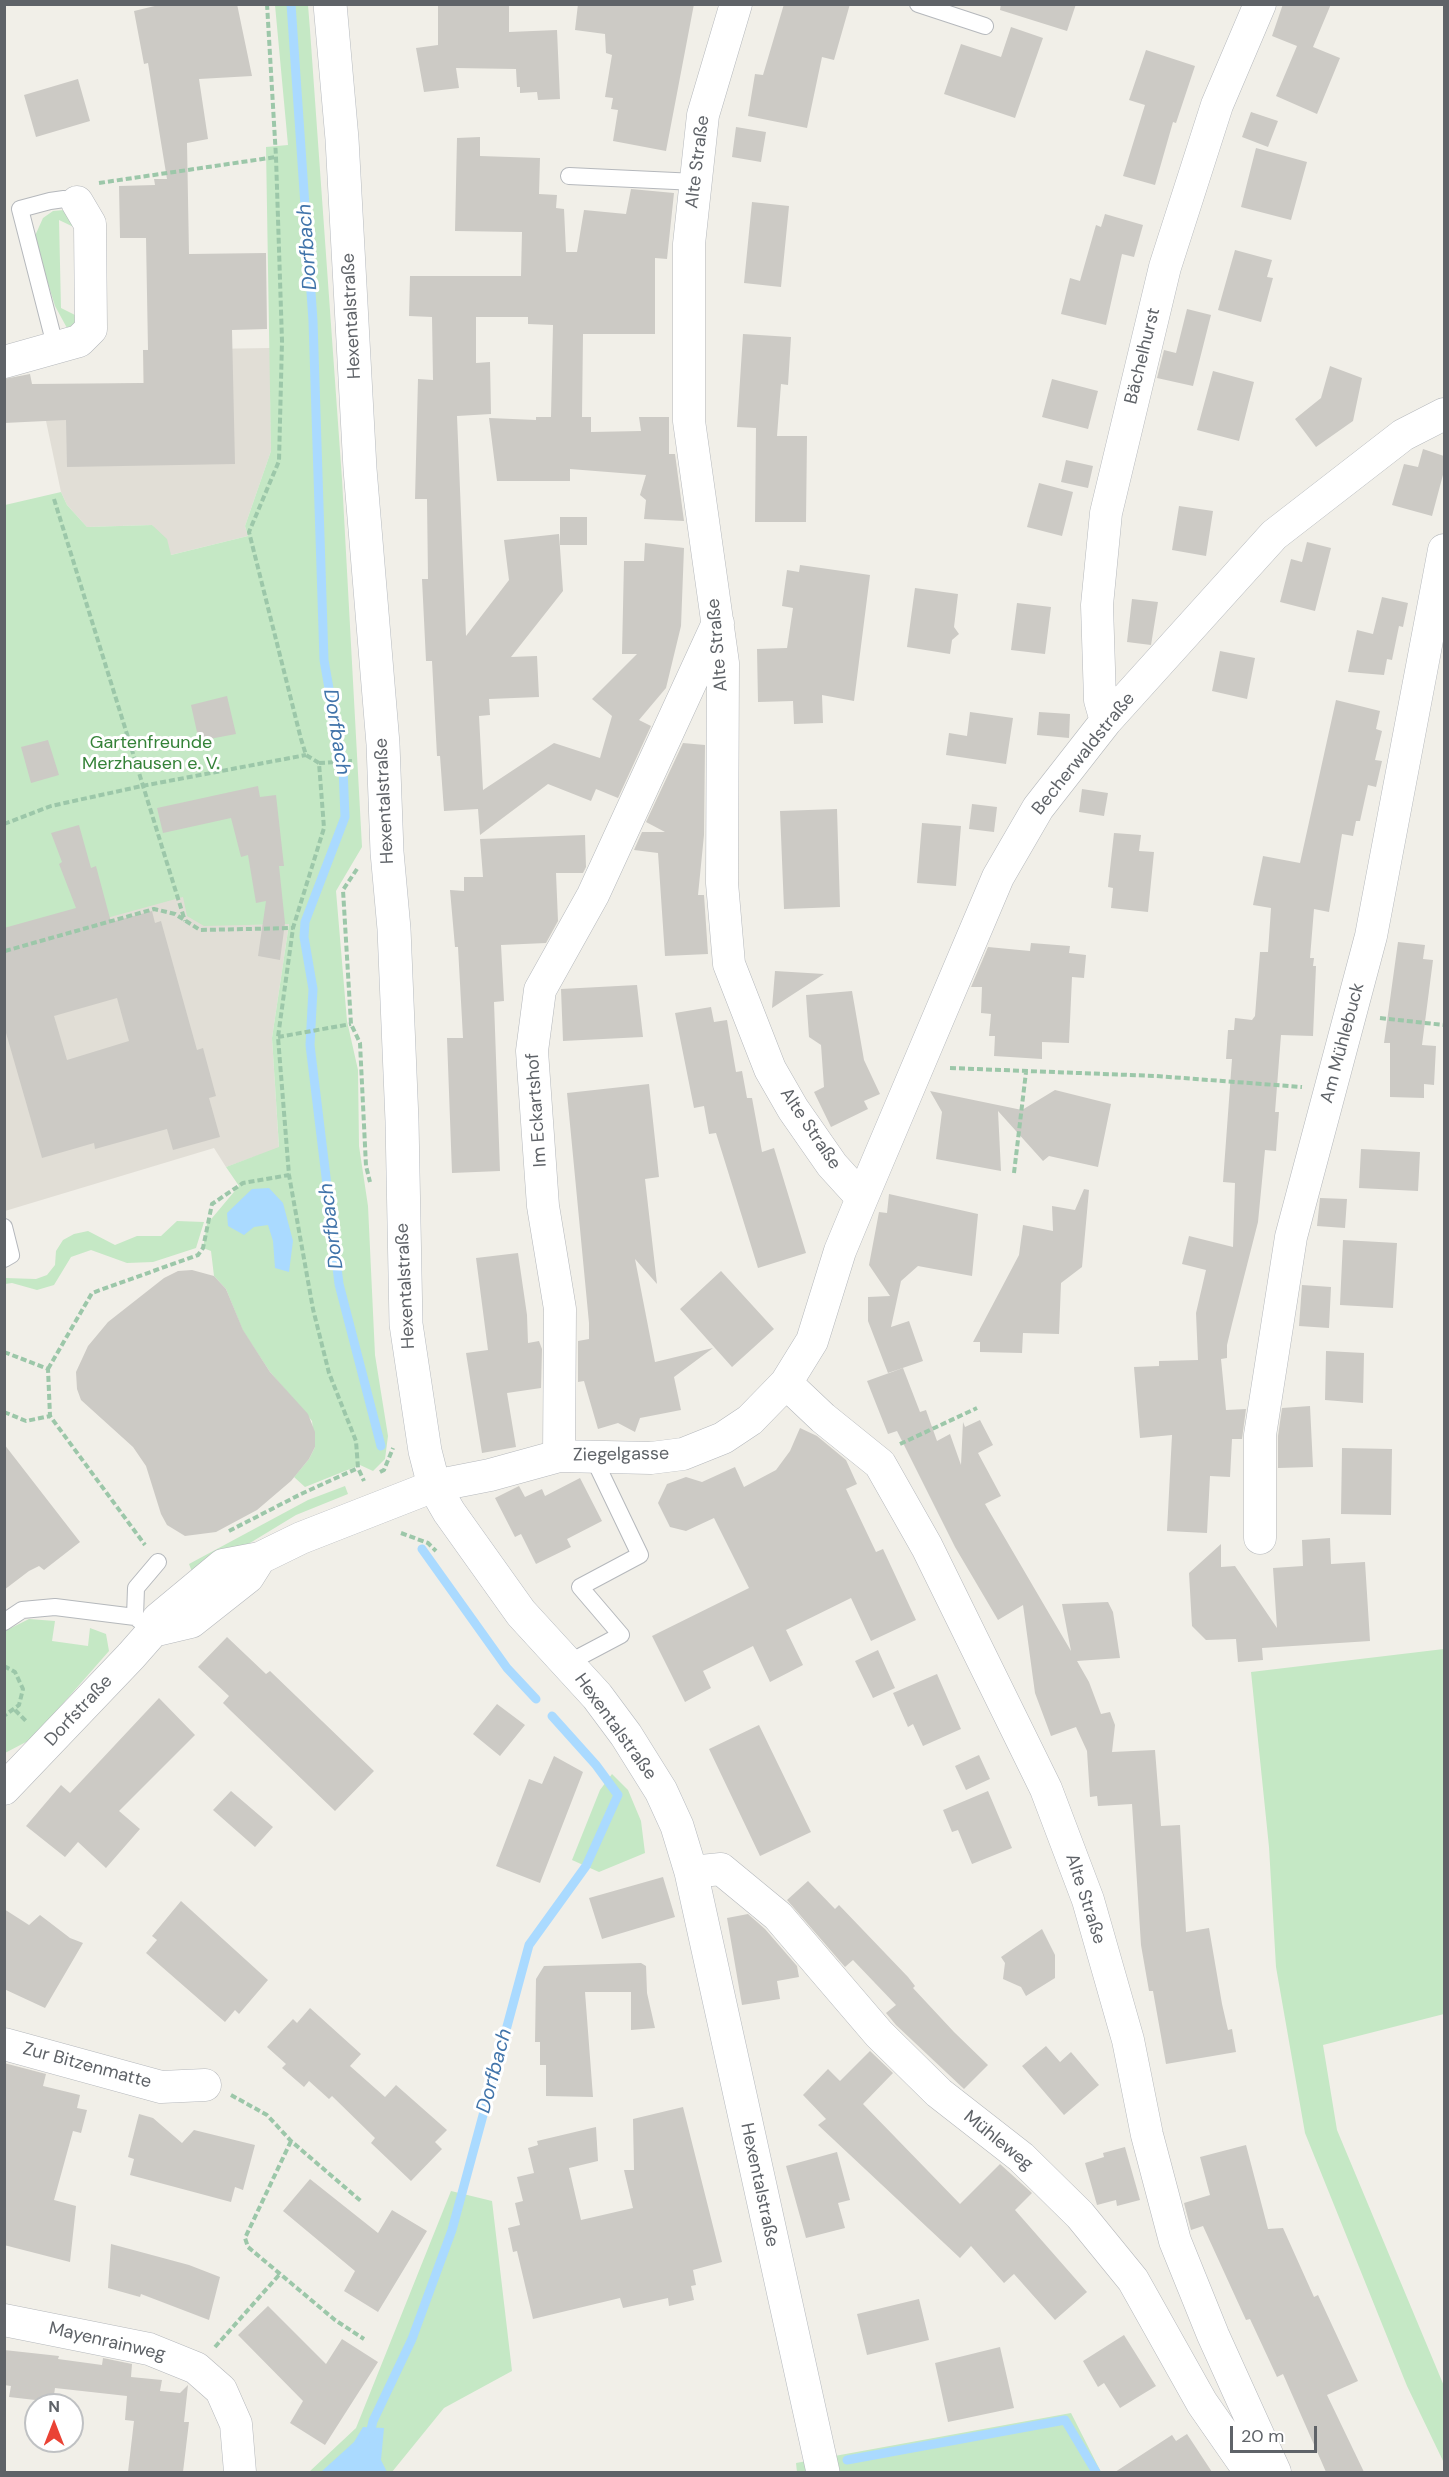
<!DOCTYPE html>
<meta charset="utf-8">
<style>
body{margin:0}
#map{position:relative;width:1449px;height:2477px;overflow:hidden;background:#f1efe8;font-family:"DM Sans",sans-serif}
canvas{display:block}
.frame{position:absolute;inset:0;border:6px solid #5f6368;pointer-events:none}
.north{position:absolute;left:24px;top:2393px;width:60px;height:60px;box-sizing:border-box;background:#fff;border:2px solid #bfc1c3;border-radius:50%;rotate:0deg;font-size:16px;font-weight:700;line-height:24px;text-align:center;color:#5f6368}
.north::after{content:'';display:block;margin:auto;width:21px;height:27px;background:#ea4335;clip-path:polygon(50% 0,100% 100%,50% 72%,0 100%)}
.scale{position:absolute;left:1230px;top:2426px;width:87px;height:27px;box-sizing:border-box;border:3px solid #5f6368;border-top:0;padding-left:8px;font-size:18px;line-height:21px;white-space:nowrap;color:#5f6368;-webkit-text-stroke:4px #fff;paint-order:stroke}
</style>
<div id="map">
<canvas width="1449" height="2477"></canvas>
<div class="frame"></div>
<div class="north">N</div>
<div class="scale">20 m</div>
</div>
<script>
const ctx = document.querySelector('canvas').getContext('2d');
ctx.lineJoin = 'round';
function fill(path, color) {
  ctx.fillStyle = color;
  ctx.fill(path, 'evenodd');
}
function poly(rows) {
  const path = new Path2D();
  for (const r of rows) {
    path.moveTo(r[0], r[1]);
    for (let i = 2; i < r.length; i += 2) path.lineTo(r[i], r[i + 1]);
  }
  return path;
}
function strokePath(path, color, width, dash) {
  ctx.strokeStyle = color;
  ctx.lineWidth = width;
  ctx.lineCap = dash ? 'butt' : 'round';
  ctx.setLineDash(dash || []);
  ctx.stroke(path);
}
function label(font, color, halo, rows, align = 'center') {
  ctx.font = font + ' "DM Sans",sans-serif';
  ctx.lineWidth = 6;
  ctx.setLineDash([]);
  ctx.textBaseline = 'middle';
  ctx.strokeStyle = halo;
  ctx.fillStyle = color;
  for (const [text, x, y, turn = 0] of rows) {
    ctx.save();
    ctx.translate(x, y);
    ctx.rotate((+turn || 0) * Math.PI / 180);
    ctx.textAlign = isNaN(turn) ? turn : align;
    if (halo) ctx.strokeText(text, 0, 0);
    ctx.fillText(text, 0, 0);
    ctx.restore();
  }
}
fill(poly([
 [270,348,271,451,245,526,248,536,171,555,152,525,87,527,67,505,61,492,46,421,54,386,143,383,143,350],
 [183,896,204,925,289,924,272,1038,279,1148,226,1167,214,1148,5,1211,5,946]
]), '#e1ded6');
fill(poly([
 [275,5,308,5,310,30,342,479,362,847,336,891,347,1021,358,1070,359,1146,368,1206,375,1355,388,1436,385,1459,373,1471,360,1465,305,1487,294,1477,309,1459,315,1447,312,1421,270,1372,243,1331,226,1289,214,1276,211,1251,203,1248,207,1224,239,1186,226,1167,279,1147,272,1038,289,924,204,926,187,916,183,897,5,946,5,505,61,492,67,505,87,527,152,525,167,539,171,555,248,536,245,526,271,451,266,147,288,145],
 [64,210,80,230,59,220,61,308,83,319,78,326,67,328,55,306,34,238,43,218,53,211],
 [177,1221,204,1222,196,1248,153,1262,127,1263,91,1250,71,1257,54,1285,37,1290,12,1283,5,1284,5,1278,36,1279,47,1275,55,1265,56,1251,63,1240,74,1234,88,1231,115,1245,137,1236,161,1236],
 [345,1486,348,1494,296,1515,194,1577,189,1564,308,1500],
 [29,1619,55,1621,52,1641,88,1646,90,1628,106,1634,109,1651,38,1732,26,1742,5,1753,5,1631],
 [1444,1649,1444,2014,1323,2045,1337,2130,1444,2386,1444,2463,1407,2386,1305,2133,1276,1967,1269,1847,1251,1672],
 [612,1774,628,1790,641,1821,645,1853,599,1872,572,1860,600,1790],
 [451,2191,492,2201,512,2371,444,2408,392,2472,309,2472,356,2428],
 [1071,2413,1101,2472,797,2472,796,2463]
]), '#c5e8c5');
fill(poly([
 [269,1188,283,1203,293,1241,289,1272,275,1268,273,1241,268,1225,254,1227,244,1235,228,1226,227,1213,252,1189],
 [363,2427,384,2428,381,2460,387,2472,321,2472,354,2442]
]), '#aadaff');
strokePath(poly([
 [291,4,313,321,324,660,343,768,345,817,305,922,304,937,313,989,310,1045,339,1284,381,1446],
 [422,1549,507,1668,536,1699],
 [369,2438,373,2421,412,2339,452,2230,529,1945,586,1866,618,1795,596,1765,552,1716],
 [847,2460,1065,2420,1096,2472]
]), '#aadaff', 9);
fill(poly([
 [163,4,237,4,252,76,199,79,208,139,187,143,189,254,266,253,267,329,232,330,235,464,67,467,66,420,4,423,4,379,30,374,32,384,144,383,143,350,148,350,146,238,120,238,119,186,155,185,154,179,167,179,148,63,144,64,134,11],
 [438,4,509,4,509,32,557,30,560,99,538,100,537,92,520,93,520,87,517,87,516,69,456,68,459,88,424,92,416,48,438,45],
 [578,4,694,4,666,151,613,141,618,110,611,109,613,98,605,97,612,55,606,53,605,34,575,30],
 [784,4,850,4,834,60,822,57,807,128,748,116,755,74,763,75],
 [1001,4,1076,4,1067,31,1000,10],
 [1283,4,1331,4,1313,47,1340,58,1317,114,1276,96,1297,46,1272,36],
 [1011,27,1043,38,1015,118,944,94,961,44,1001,57],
 [1146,50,1195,66,1176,123,1173,122,1155,185,1123,176,1145,105,1129,100],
 [78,79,90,121,36,137,24,95],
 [1251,112,1278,121,1268,147,1242,137],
 [736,127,766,132,761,162,732,157],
 [480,137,480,156,540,158,539,194,557,195,556,208,564,209,566,252,577,252,584,210,626,214,631,189,674,193,667,259,655,258,655,334,583,334,582,417,591,417,591,432,641,431,639,417,669,417,669,454,675,454,684,521,644,519,646,500,640,495,646,475,570,469,570,481,497,481,489,418,536,420,536,417,551,417,553,325,528,324,528,317,476,317,476,363,490,362,491,414,457,416,466,636,509,580,504,540,559,534,563,591,511,657,537,656,539,697,489,699,490,715,479,716,483,790,554,743,600,758,612,716,592,699,637,654,622,654,624,561,644,561,645,543,684,548,681,626,666,688,639,720,651,726,618,798,596,789,591,801,548,784,480,835,478,809,444,811,440,756,437,756,432,661,426,661,422,579,428,579,427,499,415,499,418,379,433,380,432,317,409,316,410,276,521,276,522,232,455,231,457,138],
 [1256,148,1307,162,1291,220,1241,207],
 [752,202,789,206,781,287,744,283],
 [1105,214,1143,225,1134,257,1122,254,1106,325,1061,314,1070,278,1080,281,1096,225,1101,227],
 [1235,250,1272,260,1267,277,1273,278,1261,322,1218,310],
 [1187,309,1211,315,1193,386,1157,378,1164,350,1176,353],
 [743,334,791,337,788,385,781,384,777,436,807,436,806,522,755,522,756,428,737,427],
 [1330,366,1362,378,1353,421,1316,447,1295,419,1321,398],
 [1213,371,1254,382,1239,441,1197,430],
 [1052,379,1098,391,1088,429,1042,417],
 [1423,449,1444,456,1444,471,1432,516,1392,505,1404,464,1418,467],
 [1066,460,1093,466,1088,488,1061,482],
 [1039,483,1073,492,1062,536,1027,527],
 [1179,506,1213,511,1206,556,1172,550],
 [560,517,587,517,587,545,560,545],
 [1307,542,1331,548,1315,611,1280,602,1291,559,1302,562],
 [800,565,870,575,854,701,822,695,823,723,794,724,793,701,758,702,757,649,787,648,793,608,782,606,787,570,799,572],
 [915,588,958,594,954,627,959,634,952,640,950,654,907,647],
 [1382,597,1408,603,1403,627,1399,626,1392,660,1387,659,1384,675,1348,672,1357,630,1373,634],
 [1132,599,1158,602,1151,645,1127,642],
 [1017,603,1051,607,1045,654,1011,650],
 [1220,651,1255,658,1247,699,1212,691],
 [227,696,236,734,199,741,191,705],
 [1336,700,1380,711,1376,729,1382,731,1375,760,1382,761,1376,787,1368,785,1360,821,1356,821,1353,836,1342,834,1329,912,1314,909,1310,958,1314,958,1313,966,1316,966,1313,1036,1281,1035,1275,1112,1279,1112,1276,1151,1265,1150,1258,1222,1232,1324,1227,1345,1227,1358,1221,1359,1226,1410,1246,1409,1242,1439,1232,1439,1230,1477,1210,1476,1207,1533,1167,1531,1172,1435,1140,1438,1134,1367,1159,1366,1159,1361,1198,1360,1196,1313,1206,1270,1182,1264,1189,1236,1233,1247,1235,1183,1223,1182,1232,1059,1226,1059,1228,1030,1234,1030,1235,1018,1252,1020,1255,1016,1260,952,1268,952,1271,908,1253,905,1263,856,1300,863],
 [970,712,1013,718,1006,764,946,755,949,733,967,736],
 [1039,712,1070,714,1069,738,1037,735],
 [48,740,59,775,31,783,21,747],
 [683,743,705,745,704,835,698,895,704,895,708,954,665,956,658,853,634,850,642,832,665,832,646,822],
 [258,786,260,797,276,795,284,866,279,866,285,923,280,960,258,956,266,901,256,903,248,855,241,857,231,818,163,833,157,808],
 [1082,789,1108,793,1104,816,1079,812],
 [972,804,997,807,994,832,969,829],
 [837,809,840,907,784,909,780,811],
 [922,823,961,826,956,886,917,883],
 [79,825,91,868,96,866,111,922,152,911,155,923,161,921,197,1050,203,1048,216,1096,209,1098,220,1137,173,1150,167,1129,95,1149,94,1143,42,1158,4,1026,4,928,76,908,59,864,62,862,51,833],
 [117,998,129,1041,67,1060,54,1016],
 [1114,833,1141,835,1139,851,1154,852,1148,912,1111,908,1113,888,1108,887],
 [585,835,586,867,583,873,556,873,558,921,546,943,501,945,504,1001,494,1002,500,1171,452,1173,447,1038,463,1038,458,947,455,947,450,890,464,891,464,877,483,877,480,839],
 [1398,942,1425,945,1423,959,1433,960,1422,1045,1436,1046,1434,1085,1424,1084,1424,1098,1390,1097,1390,1043,1384,1043],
 [1031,943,1070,946,1069,953,1086,955,1084,978,1072,977,1069,1043,1042,1042,1042,1059,994,1056,995,1036,989,1036,991,1014,981,1013,982,987,971,987,988,947,1030,951],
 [775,971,824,974,772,1008],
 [637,985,643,1037,563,1041,561,989],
 [852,991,864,1060,880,1094,864,1101,868,1109,831,1127,814,1092,824,1087,821,1045,809,1037,806,995],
 [711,1007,714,1022,727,1020,736,1072,742,1071,747,1098,752,1098,762,1152,774,1148,806,1253,758,1268,716,1133,709,1134,704,1106,694,1108,675,1013],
 [649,1084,659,1177,645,1179,657,1284,635,1259,655,1362,713,1348,674,1377,681,1410,640,1418,635,1432,618,1423,598,1429,584,1381,578,1382,578,1341,589,1339,589,1323,567,1093],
 [1055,1090,1111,1104,1098,1167,1049,1156,1043,1161,998,1111,1001,1171,936,1159,942,1112,930,1091,1022,1110],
 [1361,1149,1420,1152,1418,1191,1359,1188],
 [1084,1189,1089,1190,1082,1267,1061,1283,1059,1334,1023,1333,1022,1353,980,1352,980,1342,973,1342,1019,1255,1023,1225,1053,1231,1052,1206,1075,1210],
 [889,1194,978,1214,972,1276,918,1266,901,1281,891,1327,909,1321,923,1361,888,1373,868,1321,868,1297,890,1296,869,1265,879,1212,887,1213],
 [1320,1198,1347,1199,1345,1228,1317,1226],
 [1343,1240,1397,1243,1393,1308,1340,1305],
 [518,1253,527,1315,528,1343,539,1341,542,1349,541,1388,507,1393,516,1447,482,1453,466,1353,488,1350,476,1258],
 [192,1270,214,1276,226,1289,243,1330,270,1372,308,1414,315,1432,315,1447,309,1459,291,1481,257,1510,216,1532,185,1536,167,1525,161,1514,146,1466,133,1447,81,1400,77,1389,76,1372,88,1346,108,1322,164,1278,178,1271],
 [721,1271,774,1329,732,1367,680,1309],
 [1302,1285,1331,1287,1329,1328,1299,1326],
 [1326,1351,1364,1353,1363,1403,1325,1400],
 [903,1368,920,1412,926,1410,937,1441,950,1434,961,1465,963,1422,965,1427,980,1420,993,1445,978,1453,1001,1496,985,1504,1071,1651,1062,1604,1108,1602,1113,1612,1120,1658,1077,1661,1089,1682,1101,1714,1110,1712,1115,1725,1112,1752,1155,1750,1161,1826,1180,1825,1186,1932,1209,1928,1222,2004,1228,2030,1232,2029,1236,2052,1166,2064,1153,1991,1149,1991,1141,1945,1132,1804,1098,1806,1097,1796,1090,1797,1087,1751,1076,1727,1051,1736,1035,1693,1023,1605,998,1620,955,1547,897,1431,888,1434,867,1381],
 [1310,1406,1313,1467,1278,1468,1278,1436,1282,1408],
 [800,1428,817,1436,846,1460,857,1484,846,1489,876,1552,883,1549,916,1620,871,1641,851,1598,786,1630,803,1665,770,1682,753,1646,703,1671,711,1688,685,1702,652,1636,749,1588,714,1518,686,1531,670,1527,658,1503,667,1484,686,1477,702,1482,735,1467,744,1487,776,1470,790,1451],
 [4,1444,80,1542,44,1570,39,1566,29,1571,4,1590],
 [1342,1448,1392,1449,1391,1515,1341,1514],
 [580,1478,602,1521,567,1539,571,1547,536,1564,521,1534,515,1537,495,1498,519,1486,525,1497,542,1489,545,1496],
 [1330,1538,1331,1564,1365,1562,1370,1641,1262,1648,1263,1660,1238,1662,1236,1639,1206,1640,1192,1626,1189,1573,1221,1544,1221,1567,1235,1566,1277,1628,1273,1568,1303,1566,1302,1540],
 [227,1637,266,1674,270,1671,374,1771,335,1811,231,1711,223,1703,229,1696,198,1667],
 [878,1650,895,1688,873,1698,855,1661],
 [937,1674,961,1729,923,1746,913,1724,908,1727,893,1693],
 [159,1698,195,1735,119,1811,140,1829,106,1868,78,1842,65,1857,26,1826,61,1785,70,1793],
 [497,1704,525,1725,500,1756,473,1734],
 [759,1725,811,1832,760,1856,709,1749],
 [979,1755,990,1779,966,1790,955,1766],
 [554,1756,583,1772,540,1883,496,1866,529,1779,542,1784],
 [231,1791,273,1827,255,1847,213,1810],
 [988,1791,1012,1848,972,1864,958,1830,952,1832,943,1810],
 [663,1877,675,1917,602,1939,589,1898],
 [808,1881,835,1909,839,1905,908,1977,915,1986,913,1988,954,2032,988,2065,964,2089,896,2025,886,2013,896,2005,853,1960,845,1967,787,1900],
 [181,1901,268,1980,239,2014,235,2010,225,2022,146,1953,157,1940,152,1936],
 [4,1909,29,1925,40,1915,70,1938,83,1943,45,2008,4,1989],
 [748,1914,765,1929,797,1966,799,1977,777,1981,780,1999,742,2005,727,1918],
 [1042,1929,1055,1955,1055,1978,1026,1996,1021,1987,1003,1979,1005,1963,1001,1957],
 [641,1963,646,1966,647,1993,655,2028,631,2030,631,1992,585,1992,593,2097,546,2096,546,2065,540,2065,540,2042,535,2042,536,1979,544,1966],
 [310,2008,361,2054,350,2066,385,2097,396,2085,447,2130,435,2142,442,2149,411,2181,371,2143,375,2138,332,2096,329,2099,309,2081,304,2087,282,2068,286,2064,267,2047,293,2019,297,2023],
 [1046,2046,1060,2062,1071,2052,1099,2085,1064,2115,1022,2066],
 [870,2051,893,2073,863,2104,960,2204,1000,2164,1032,2193,1015,2210,1087,2292,1055,2320,1014,2274,1004,2283,971,2246,960,2258,818,2125,826,2119,803,2095,828,2069,840,2081],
 [4,2063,46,2074,43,2086,80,2095,77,2108,87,2110,81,2133,73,2131,54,2200,76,2206,70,2262,4,2245],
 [683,2107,722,2262,693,2270,696,2285,691,2286,694,2300,669,2306,668,2298,623,2308,620,2298,533,2319,517,2251,513,2252,508,2228,520,2225,515,2203,523,2201,517,2177,534,2173,528,2148,538,2145,537,2141,596,2127,598,2161,569,2168,581,2220,633,2208,624,2170,634,2170,633,2119],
 [139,2114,153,2118,182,2143,194,2130,255,2145,243,2190,235,2187,231,2202,130,2175,134,2159,128,2157],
 [1246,2145,1268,2229,1283,2228,1314,2297,1318,2295,1358,2381,1327,2395,1364,2472,1326,2472,1283,2374,1277,2377,1250,2319,1246,2320,1203,2226,1191,2230,1184,2203,1210,2195,1200,2157],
 [1125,2147,1140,2200,1117,2206,1116,2200,1097,2205,1085,2163,1104,2157,1103,2153],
 [837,2152,850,2200,838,2203,845,2228,806,2238,786,2166],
 [310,2179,378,2233,392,2210,427,2231,378,2312,344,2291,355,2271,283,2211],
 [111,2244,189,2265,220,2277,209,2320,141,2294,140,2297,108,2288],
 [919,2299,929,2340,867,2355,857,2314],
 [268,2306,326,2364,342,2339,378,2362,325,2445,290,2423,303,2401,238,2335],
 [1124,2335,1156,2386,1120,2408,1104,2383,1098,2387,1083,2361],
 [1000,2347,1014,2408,948,2422,935,2363],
 [4,2350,59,2356,58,2359,102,2365,103,2358,132,2364,131,2377,162,2380,160,2391,180,2393,188,2385,184,2422,189,2422,183,2472,128,2472,134,2421,125,2420,127,2396,55,2388,53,2402,9,2397,11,2386,4,2385],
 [1187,2434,1212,2472,1115,2472,1172,2435,1176,2441]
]), '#cccac5');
const service = poly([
 [918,4,985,26],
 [569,176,696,182],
 [56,349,20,209,50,201,64,199,77,202],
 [4,1227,11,1255,4,1259],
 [135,1617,136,1588,158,1562],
 [4,1622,22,1610,55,1607,135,1617,153,1631],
 [568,1663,621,1635,580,1587,640,1555,593,1457]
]);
const minor = poly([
 [736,4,703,115,689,244,689,421,723,663,722,883,729,964,770,1069,793,1109,832,1165,862,1198],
 [4,362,79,341,91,329,90,224,77,202],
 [1106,721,1100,700,1097,605,1106,513,1165,267,1217,105,1260,4],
 [786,1383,823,1418,880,1464,927,1547,1046,1789,1088,1900,1128,2040,1147,2135,1175,2241,1213,2335,1275,2472],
 [559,1456,560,1309,543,1206,532,1051,540,990,593,895,718,623],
 [1260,1538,1260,1435,1291,1237,1371,936,1444,550],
 [153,1631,191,1622,248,1577,260,1558],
 [4,1789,131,1656,153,1631,158,1619,223,1565,260,1558,301,1538,434,1486,490,1475,559,1456,651,1458,683,1454,723,1438,750,1420,786,1383,812,1341,840,1251,862,1198,998,877,1038,808,1106,721,1274,535,1403,435,1444,414],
 [691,1872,721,1869,778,1916,879,2034,939,2093,1021,2157,1080,2215,1133,2280,1202,2403,1250,2472],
 [4,2044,161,2087,205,2085],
 [4,2320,149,2349,196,2368,221,2390,236,2424,240,2472]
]);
const secondary = poly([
 [330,4,342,139,360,469,383,744,387,852,394,929,402,1121,406,1324,425,1451,434,1486,449,1512,521,1613,597,1696,626,1735,661,1791,677,1826,691,1872,823,2472]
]);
strokePath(service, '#b5b8bc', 18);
strokePath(minor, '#b5b8bc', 33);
strokePath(secondary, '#b6babf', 34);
strokePath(poly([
 [267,4,276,157,282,341,279,461,249,532,301,739,306,755,319,763,324,828,293,928,278,1037,289,1175,313,1309,329,1373,356,1441,358,1468,364,1481],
 [99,183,276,157],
 [54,499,185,921],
 [319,763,354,761],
 [4,824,51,806,142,786,306,755],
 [357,869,343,890,351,1024,360,1043,366,1166,370,1182],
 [5,951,154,909,175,914,200,930,293,928],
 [1380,1018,1444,1025],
 [278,1037,351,1024],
 [950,1068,1156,1076,1302,1087],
 [1014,1173,1026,1072],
 [4,1352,48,1369,50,1416,145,1545],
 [48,1369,92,1293,198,1255,203,1248,212,1204,243,1183,289,1175],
 [4,1412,26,1421,50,1416],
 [900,1444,977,1408],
 [380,1472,384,1470,393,1448],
 [229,1531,301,1494,358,1468],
 [401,1533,428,1543,436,1551],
 [4,1666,15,1672,23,1689,19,1705,4,1716],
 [15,1710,27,1722],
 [231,2095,267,2115,291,2141,362,2202],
 [291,2141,245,2238,248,2247,335,2320,364,2339],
 [215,2347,279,2275]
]), '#9cc7a9', 4, [6, 3]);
strokePath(service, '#fff', 16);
strokePath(minor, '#fff', 32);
strokePath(secondary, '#fff', 33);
label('18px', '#5f6368', '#fff', [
 ["Alte Straße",698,162,-83],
 ["Hexentalstraße",352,316,-93],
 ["Bächelhurst",1143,356,-76],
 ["Alte Straße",718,645,-95],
 ["Becherwaldstraße",1084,754,-51],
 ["Hexentalstraße",385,801,-93],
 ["Am Mühlebuck",1343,1043,-75],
 ["Im Eckartshof",537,1110,-94],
 ["Alte Straße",810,1129,56],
 ["Hexentalstraße",406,1286,-93],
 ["Ziegelgasse",621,1455,-1],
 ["Dorfstraße",79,1711,-47],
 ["Hexentalstraße",615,1727,54],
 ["Alte Straße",1085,1899,72],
 ["Zur Bitzenmatte",87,2066,15],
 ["Mühleweg",998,2141,39],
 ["Hexentalstraße",759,2185,78],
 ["Mayenrainweg",107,2342,13]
]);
label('18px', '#348238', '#fff', [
 ["Gartenfreunde",151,743],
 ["Merzhausen e. V.",151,764]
]);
label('italic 20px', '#4174aa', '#fff', [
 ["Dorfbach",308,247,-94],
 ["Dorfbach",336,732,81],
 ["Dorfbach",332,1226,-97],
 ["Dorfbach",495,2071,-75]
]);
</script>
